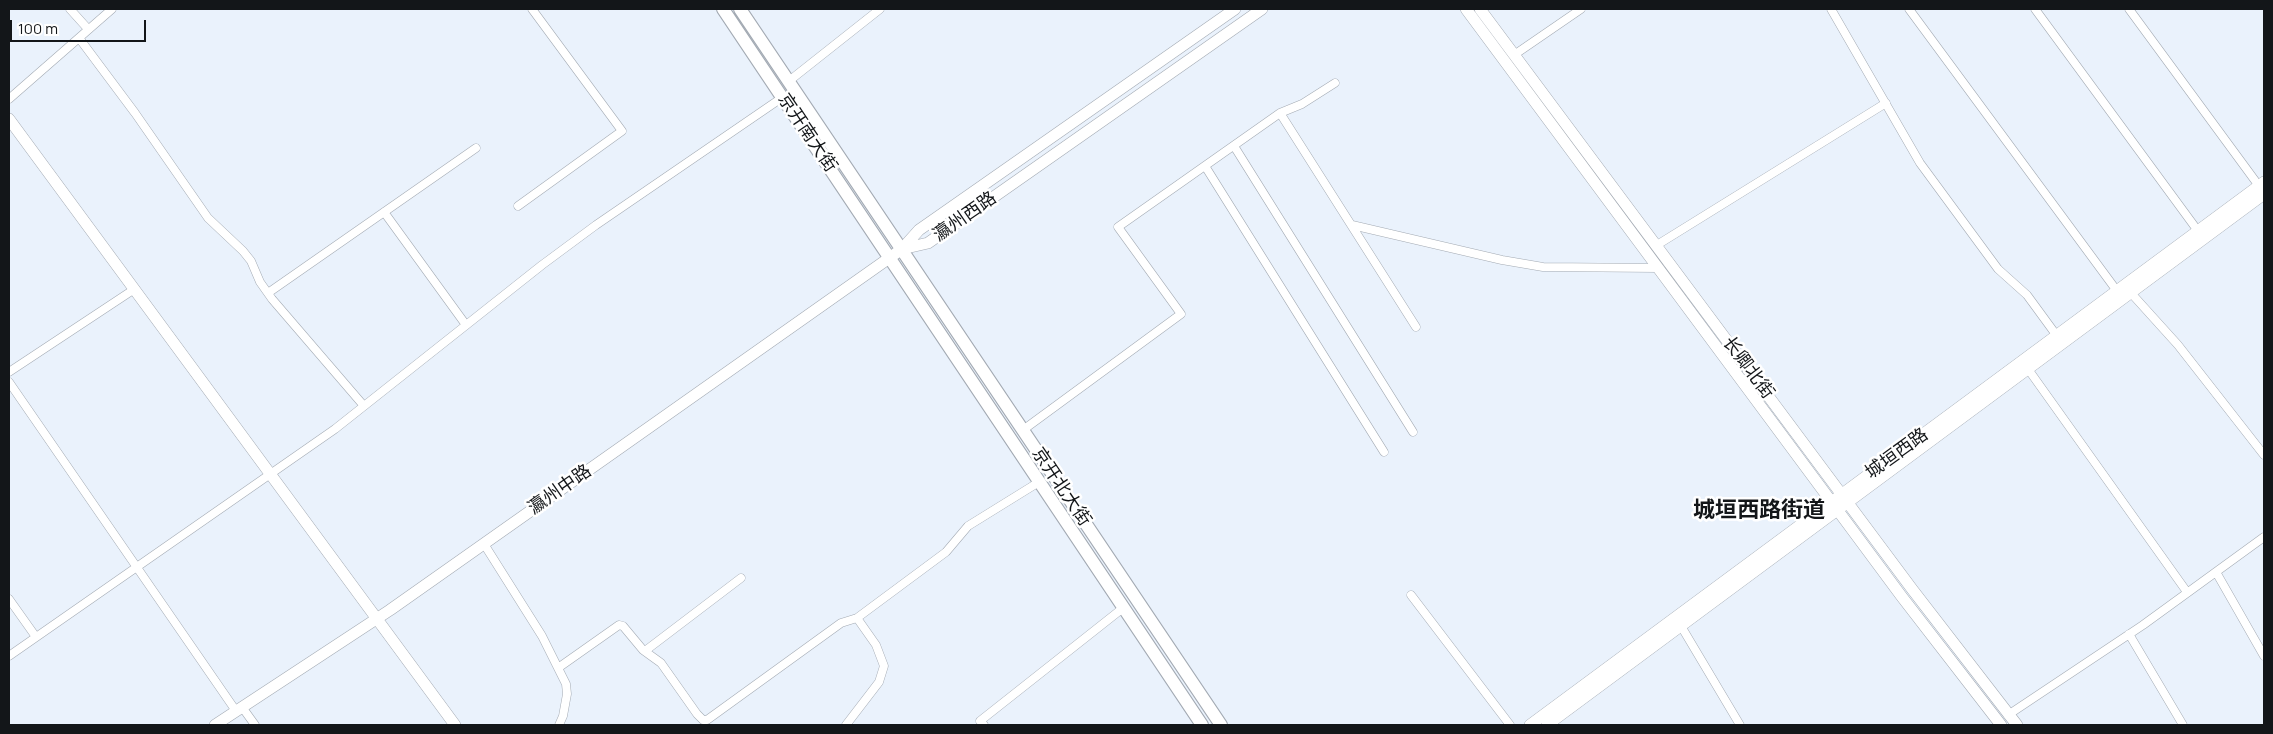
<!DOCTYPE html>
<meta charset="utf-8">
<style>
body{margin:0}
#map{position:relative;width:2273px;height:734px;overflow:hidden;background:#eaf2fc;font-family:Manrope,sans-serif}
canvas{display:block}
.frame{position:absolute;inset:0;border:10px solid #131619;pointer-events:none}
.scale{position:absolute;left:10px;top:20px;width:136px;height:22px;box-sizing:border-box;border:2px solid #131619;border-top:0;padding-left:6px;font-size:15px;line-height:18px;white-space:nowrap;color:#131619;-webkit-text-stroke:4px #fff;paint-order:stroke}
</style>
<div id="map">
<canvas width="2273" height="734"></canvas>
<div class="frame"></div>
<div class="scale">100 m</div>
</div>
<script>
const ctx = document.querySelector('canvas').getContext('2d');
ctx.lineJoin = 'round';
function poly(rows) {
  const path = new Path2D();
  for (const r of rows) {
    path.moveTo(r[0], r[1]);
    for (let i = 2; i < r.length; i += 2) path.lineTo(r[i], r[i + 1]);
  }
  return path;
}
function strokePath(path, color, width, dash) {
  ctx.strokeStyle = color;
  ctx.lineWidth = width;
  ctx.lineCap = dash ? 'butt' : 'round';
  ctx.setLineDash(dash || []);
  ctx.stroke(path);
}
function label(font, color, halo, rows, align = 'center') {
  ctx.font = font + ' Manrope,"Noto Sans SC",sans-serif';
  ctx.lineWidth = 5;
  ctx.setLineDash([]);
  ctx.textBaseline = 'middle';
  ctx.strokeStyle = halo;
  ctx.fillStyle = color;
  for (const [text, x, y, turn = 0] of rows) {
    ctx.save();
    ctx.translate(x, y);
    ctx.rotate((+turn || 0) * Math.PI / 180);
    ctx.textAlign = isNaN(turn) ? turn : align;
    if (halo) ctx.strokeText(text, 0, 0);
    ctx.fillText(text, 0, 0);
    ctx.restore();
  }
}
const street = poly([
 [70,9,88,29],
 [1831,9,1920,163,1998,269,2027,295,2057,336],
 [1909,9,2117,291],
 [2035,9,2198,231],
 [2129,9,2259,186],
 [79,38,135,113,208,218,243,251,251,261,260,282,272,299,364,406],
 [1514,55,1581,9],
 [789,81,880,9],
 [9,99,112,9],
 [1280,113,1416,327],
 [1234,146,1413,432],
 [1205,166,1384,452],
 [518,206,622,131,532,9],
 [384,212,466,325],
 [1352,225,1502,260,1543,267,1658,268],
 [1657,245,1886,103],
 [268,293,476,148],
 [2131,293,2178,345,2264,455],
 [2028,369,2187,592],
 [9,372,133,290],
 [9,382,236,711],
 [1023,430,1181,314,1118,227,1280,113,1302,104,1335,83],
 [484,544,542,636,566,684,567,694,563,716,559,725],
 [2216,572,2264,656],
 [1411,595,1510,725],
 [9,599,36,637],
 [1681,626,1740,725],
 [2129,634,2183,725],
 [645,651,741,578],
 [9,656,335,429,542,265,596,225,783,97],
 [558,668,619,625,623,626,643,650,661,663,697,714,703,720,707,720,841,623,857,618],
 [242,707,255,725],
 [2008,715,2143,625,2264,537],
 [846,725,879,682,884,666,876,645,857,618,946,552,968,526,1039,482],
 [984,725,980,721,1123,608]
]);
const secondary = poly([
 [1466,9,1902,597,2001,725],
 [1480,9,1912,589,2017,725],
 [9,119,455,725],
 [902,249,928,243,1262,9],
 [215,725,390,610,902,249,919,230,1235,9],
 [1530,725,2264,182],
 [1547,725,2264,194]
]);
const primary = poly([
 [723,9,1202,725],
 [740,9,1221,725]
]);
strokePath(street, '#a3aab3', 9);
strokePath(secondary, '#a3aab3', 12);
strokePath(primary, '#a3aab3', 14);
strokePath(street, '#fff', 8);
strokePath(secondary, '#fff', 11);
strokePath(primary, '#fff', 12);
label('18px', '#131619', '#fff', [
 ["京开南大街",807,133,56],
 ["瀛州西路",965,217,-35],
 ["长卿北街",1748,368,53],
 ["城垣西路",1897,454,-36],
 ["京开北大街",1061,487,56],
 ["瀛州中路",560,490,-35]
]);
label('bold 22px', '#131619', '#fff', [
 ["城垣西路街道",1759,511]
]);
</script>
